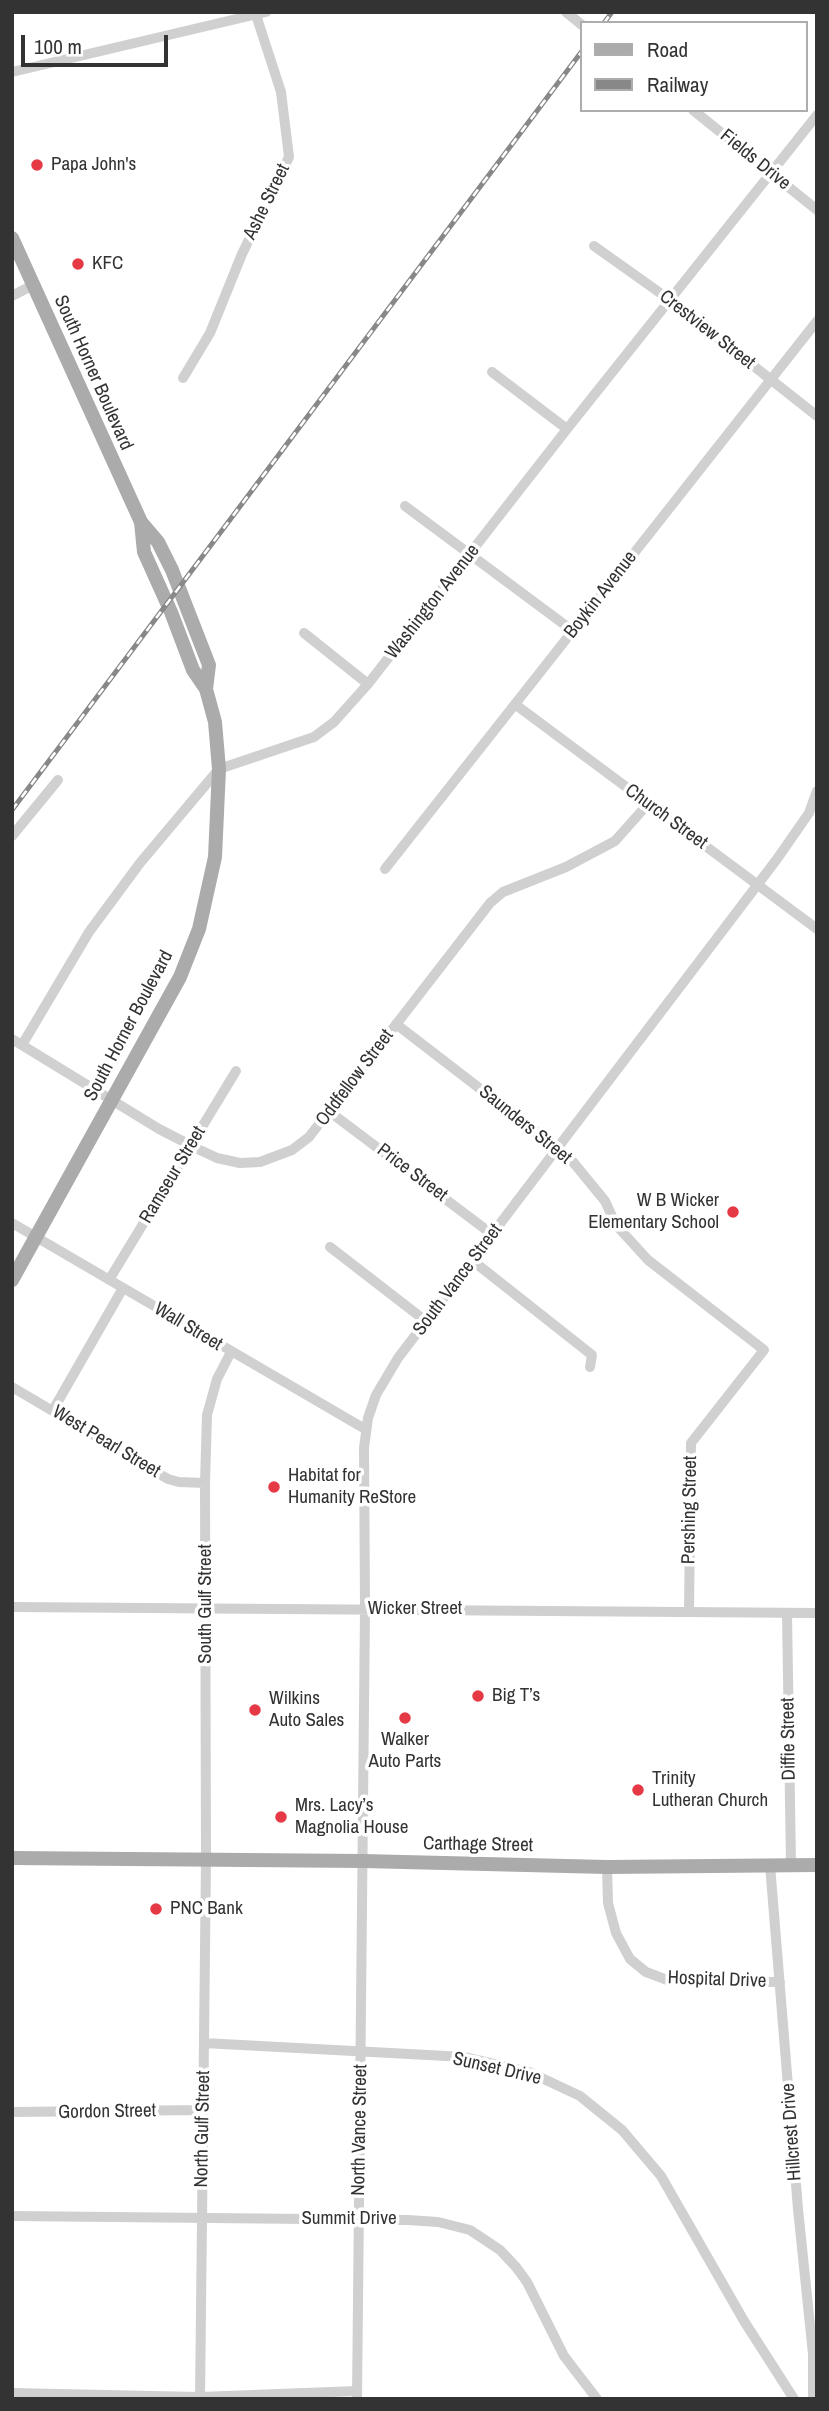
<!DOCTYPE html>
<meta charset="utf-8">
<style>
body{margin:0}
#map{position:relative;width:829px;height:2411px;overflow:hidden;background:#fff;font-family:"Archivo Narrow",sans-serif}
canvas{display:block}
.frame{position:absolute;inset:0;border:14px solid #333;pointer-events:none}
.legend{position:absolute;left:580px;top:21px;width:228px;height:91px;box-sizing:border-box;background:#fff;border:2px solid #adadad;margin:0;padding:9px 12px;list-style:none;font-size:21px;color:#333}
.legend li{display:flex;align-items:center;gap:14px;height:35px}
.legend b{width:35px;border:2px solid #adadad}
.scale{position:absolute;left:21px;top:35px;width:147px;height:32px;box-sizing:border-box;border:4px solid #333;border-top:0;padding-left:9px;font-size:21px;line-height:24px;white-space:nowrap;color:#333;-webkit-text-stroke:5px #fff;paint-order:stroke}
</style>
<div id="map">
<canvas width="829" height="2411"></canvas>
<div class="frame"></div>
<ul class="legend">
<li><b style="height:9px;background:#ababab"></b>Road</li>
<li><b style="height:9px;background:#888"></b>Railway</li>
</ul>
<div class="scale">100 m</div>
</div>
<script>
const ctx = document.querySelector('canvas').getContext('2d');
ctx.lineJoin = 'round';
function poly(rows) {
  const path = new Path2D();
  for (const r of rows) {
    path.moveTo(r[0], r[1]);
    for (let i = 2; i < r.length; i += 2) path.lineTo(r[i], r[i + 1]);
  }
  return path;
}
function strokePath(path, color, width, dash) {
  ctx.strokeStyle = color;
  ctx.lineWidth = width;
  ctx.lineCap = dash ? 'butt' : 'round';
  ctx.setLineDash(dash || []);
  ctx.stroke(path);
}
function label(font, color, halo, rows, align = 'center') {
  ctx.font = font + ' "Archivo Narrow",sans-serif';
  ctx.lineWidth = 7;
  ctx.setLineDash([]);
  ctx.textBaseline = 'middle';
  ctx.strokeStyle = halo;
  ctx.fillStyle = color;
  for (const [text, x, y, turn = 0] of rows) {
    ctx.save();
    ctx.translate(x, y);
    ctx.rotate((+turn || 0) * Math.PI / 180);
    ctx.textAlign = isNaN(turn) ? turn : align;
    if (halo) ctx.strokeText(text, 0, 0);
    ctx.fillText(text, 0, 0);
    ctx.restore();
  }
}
strokePath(poly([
 [566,12,582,25],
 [12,72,266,12],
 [693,110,817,210],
 [594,246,670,300,817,416],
 [12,296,33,285],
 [492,372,567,429],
 [183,378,210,333,242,254,289,157,281,92,256,15],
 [405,506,573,631],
 [304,633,368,684],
 [516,705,817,929],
 [12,836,58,780],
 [385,869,817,321],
 [396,1024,557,1148,573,1162,605,1201,616,1225,648,1260,764,1350,691,1443,689,1612],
 [12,1039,159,1129,200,1150,217,1158,240,1163,260,1162,292,1150,309,1137,490,903,503,892,566,867,615,841,647,805],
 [22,1045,89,932,140,863,219,769,314,737,334,722,368,684,567,429,817,115],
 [330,1112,493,1235],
 [12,1223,365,1429],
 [330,1247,427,1322],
 [473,1261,592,1355,590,1367],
 [109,1280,236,1071],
 [12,1387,168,1479,179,1482,205,1483],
 [53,1410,123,1288],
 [12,1607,817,1613],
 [787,1613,791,1865],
 [770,1865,798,2209,813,2354,813,2399],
 [607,1867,608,1903,616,1933,630,1959,646,1972,670,1981,780,1982],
 [204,2043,465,2057,529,2072,580,2096,622,2130,661,2176,744,2321,794,2399],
 [12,2112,202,2110],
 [12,2216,408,2220,438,2222,470,2230,500,2250,516,2267,527,2282,564,2356,597,2399],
 [12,2393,200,2397,357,2391],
 [200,2399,206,1860,205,1483,207,1415,217,1379,231,1352],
 [357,2399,365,1609,364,1448,368,1418,376,1395,398,1358,777,859,809,813,817,791]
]), '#d0d0d0', 10);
strokePath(poly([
 [12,238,141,522,158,542,172,570,209,665,206,689],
 [12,1280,180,977,199,929,215,857,219,769,215,722,206,689,193,670,171,612,144,552,141,522],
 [12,1858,363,1861,607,1867,817,1865]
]), '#ababab', 14);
const rail = poly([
 [604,23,612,12],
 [12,810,582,51]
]);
strokePath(rail, '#888', 5);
strokePath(rail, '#fff', 2.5, [8]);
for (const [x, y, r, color] of [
 [37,165,7,"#e63946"],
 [78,264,7,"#e63946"],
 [733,1212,7,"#e63946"],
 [274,1487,7,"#e63946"],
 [478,1696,7,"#e63946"],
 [255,1710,7,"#e63946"],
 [405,1718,7,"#e63946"],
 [638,1790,7,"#e63946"],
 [281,1817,7,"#e63946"],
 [156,1909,7,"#e63946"]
]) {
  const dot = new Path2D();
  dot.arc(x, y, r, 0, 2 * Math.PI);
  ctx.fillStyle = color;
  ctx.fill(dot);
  strokePath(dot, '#fff', 2.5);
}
label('19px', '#333', '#fff', [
 ["Fields Drive",755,160,39],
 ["Ashe Street",267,202,-64],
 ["Crestview Street",707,330,38],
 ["South Horner Boulevard",93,373,66],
 ["Boykin Avenue",601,595,-52],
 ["Washington Avenue",433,602,-52],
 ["Church Street",666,817,36],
 ["South Horner Boulevard",129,1026,-62],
 ["Oddfellow Street",355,1078,-53],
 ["Saunders Street",525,1125,39],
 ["Price Street",412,1173,37],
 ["Ramseur Street",173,1175,-59],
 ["South Vance Street",458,1280,-53],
 ["Wall Street",188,1327,31],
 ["West Pearl Street",106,1442,31],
 ["Pershing Street",690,1510,-89],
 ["South Gulf Street",206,1604,-90],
 ["Wicker Street",415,1609],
 ["Diffie Street",789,1739,-91],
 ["Carthage Street",478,1845,1],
 ["Hospital Drive",717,1980,2],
 ["Sunset Drive",497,2069,13],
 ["Gordon Street",107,2112,-1],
 ["North Gulf Street",203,2129,-89],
 ["North Vance Street",360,2130,-89],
 ["Hillcrest Drive",792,2132,-94],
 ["Summit Drive",349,2219]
]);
label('19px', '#333', '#fff', [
 ["Papa John's",51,165],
 ["KFC",92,264],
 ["W B Wicker",719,1201,"right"],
 ["Elementary School",719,1223,"right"],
 ["Habitat for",288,1476],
 ["Humanity ReStore",288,1498],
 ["Big T’s",492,1696],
 ["Wilkins",269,1699],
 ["Auto Sales",269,1721],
 ["Walker",405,1740,"center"],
 ["Auto Parts",405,1762,"center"],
 ["Trinity",652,1779],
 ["Lutheran Church",652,1801],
 ["Mrs. Lacy’s",295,1806],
 ["Magnolia House",295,1828],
 ["PNC Bank",170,1909]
], 'left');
</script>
